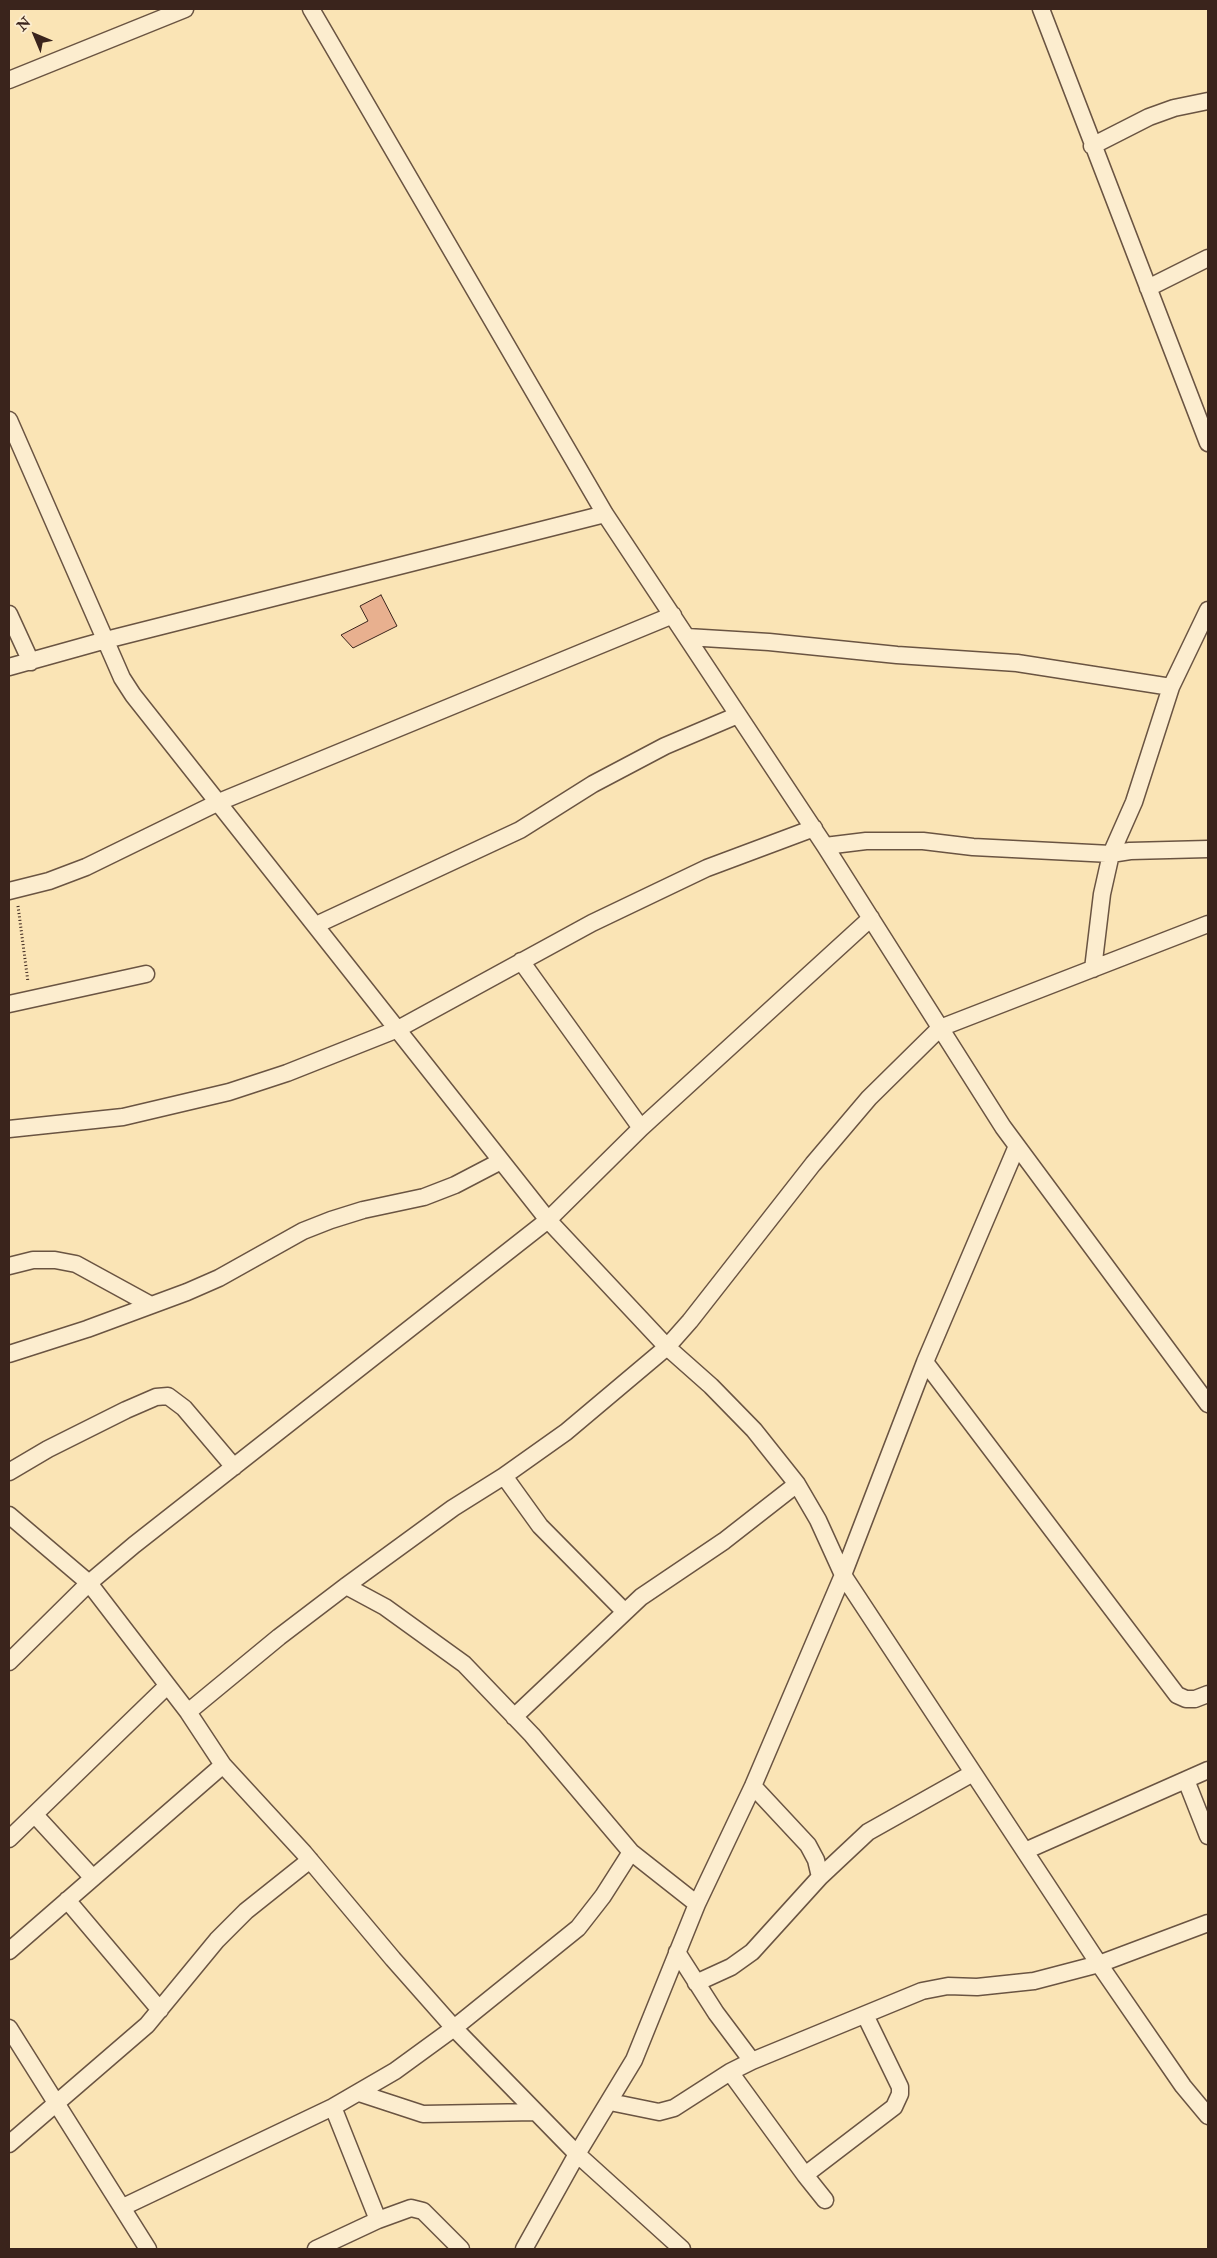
<!DOCTYPE html>
<style>
body{margin:0}
#map{position:relative;width:1217px;height:2258px;overflow:hidden;background:#fae4b5;font-family:"IM FELL Double Pica",serif}
canvas{display:block}
.frame{position:absolute;inset:0;border:10px solid #3a241c;pointer-events:none}
.north{position:absolute;left:10px;top:10px;width:50px;height:50px;-webkit-text-stroke:4px #fcedcf;paint-order:stroke;rotate:315deg;font-size:14px;font-weight:700;line-height:20px;text-align:center;color:#3a241c}
.north::after{content:'';display:block;margin:auto;width:18px;height:22px;background:#3a241c;clip-path:polygon(50% 0,100% 100%,50% 72%,0 100%)}
</style>
<div id="map">
<canvas width="1217" height="2258"></canvas>
<div class="frame"></div>
<div class="north">N</div>
</div>
<script>
const ctx = document.querySelector('canvas').getContext('2d');
ctx.lineJoin = 'round';
function fill(path, color) {
  ctx.fillStyle = color;
  ctx.fill(path, 'evenodd');
}
function poly(rows) {
  const path = new Path2D();
  for (const r of rows) {
    path.moveTo(r[0], r[1]);
    for (let i = 2; i < r.length; i += 2) path.lineTo(r[i], r[i + 1]);
  }
  return path;
}
function strokePath(path, color, width, dash) {
  ctx.strokeStyle = color;
  ctx.lineWidth = width;
  ctx.lineCap = dash ? 'butt' : 'round';
  ctx.setLineDash(dash || []);
  ctx.stroke(path);
}
const building = poly([
 [381,595,397,626,353,648,341,635,368,621,360,606,381,595]
]);
fill(building, '#e8b08f');
strokePath(building, '#3a241c', 1);
const street = poly([
 [311,9,605,514,825,846,1003,1127,1208,1404],
 [1041,9,1208,443],
 [9,80,185,9],
 [1092,146,1149,117,1174,108,1208,101],
 [1148,288,1208,258],
 [9,420,122,678,133,695,548,1220,667,1347,711,1386,754,1430,797,1484,818,1520,843,1575,1099,1964,1183,2086,1208,2116],
 [9,614,31,662],
 [687,637,769,642,897,655,1017,663,1171,687],
 [9,667,106,640,605,514],
 [825,846,866,841,923,841,973,847,1111,854,1130,851,1208,849],
 [9,891,49,881,86,867,219,802,673,615],
 [316,925,520,830,593,784,665,746,738,715],
 [521,961,641,1128],
 [1093,969,1102,894,1111,854,1134,802,1171,687,1208,610],
 [9,1004,146,974],
 [9,1129,123,1117,229,1092,287,1073,398,1029,592,923,707,868,814,828],
 [9,1266,33,1260,55,1260,76,1264,151,1305],
 [9,1354,87,1329,187,1292,219,1278,303,1231,331,1220,363,1210,424,1197,455,1185,501,1161],
 [925,1362,1177,1695,1186,1699,1195,1699,1208,1694],
 [9,1472,48,1449,126,1410,156,1397,168,1396,184,1408,234,1467],
 [504,1476,540,1526,625,1612],
 [9,1515,89,1583,188,1712,223,1765,304,1853,393,1959,454,2028,577,2154,682,2249],
 [346,1586,385,1607,464,1664,532,1735,631,1852,697,1904],
 [9,1662,89,1583,134,1545,548,1220,641,1128,871,918],
 [188,1712,279,1637,346,1586,453,1508,504,1476,566,1432,667,1347,690,1321,813,1164,869,1098,940,1028,1208,924],
 [514,1717,641,1597,724,1541,797,1484],
 [1186,1780,1208,1836],
 [753,1786,808,1845,816,1860,820,1877],
 [35,1815,93,1878],
 [9,1839,167,1686],
 [1025,1851,1208,1770],
 [67,1900,160,2010],
 [9,1951,223,1765],
 [677,1952,716,2013,752,2061],
 [696,1983,731,1967,752,1952,820,1877,868,1832,973,1773],
 [9,2028,148,2249],
 [730,2072,805,2175,825,2200],
 [359,2093,423,2114,536,2112],
 [610,2102,659,2112,674,2108,730,2072,752,2061,922,1991,948,1986,977,1987,1034,1981,1099,1964,1208,1923],
 [333,2107,378,2220],
 [9,2144,147,2025,217,1940,246,1911,310,1860],
 [805,2175,894,2107,900,2094,900,2087,865,2015],
 [123,2207,333,2107,395,2071,454,2028,578,1928,603,1896,631,1852],
 [316,2249,378,2220,411,2208,423,2211,461,2249],
 [524,2249,577,2154,634,2060,697,1904,753,1786,843,1575,925,1362,1017,1146]
]);
strokePath(street, '#6a5442', 19);
strokePath(poly([
 [18,906,28,982]
]), '#3a241c', 3, [1, 2.5]);
strokePath(street, '#fcedcf', 16);
</script>
